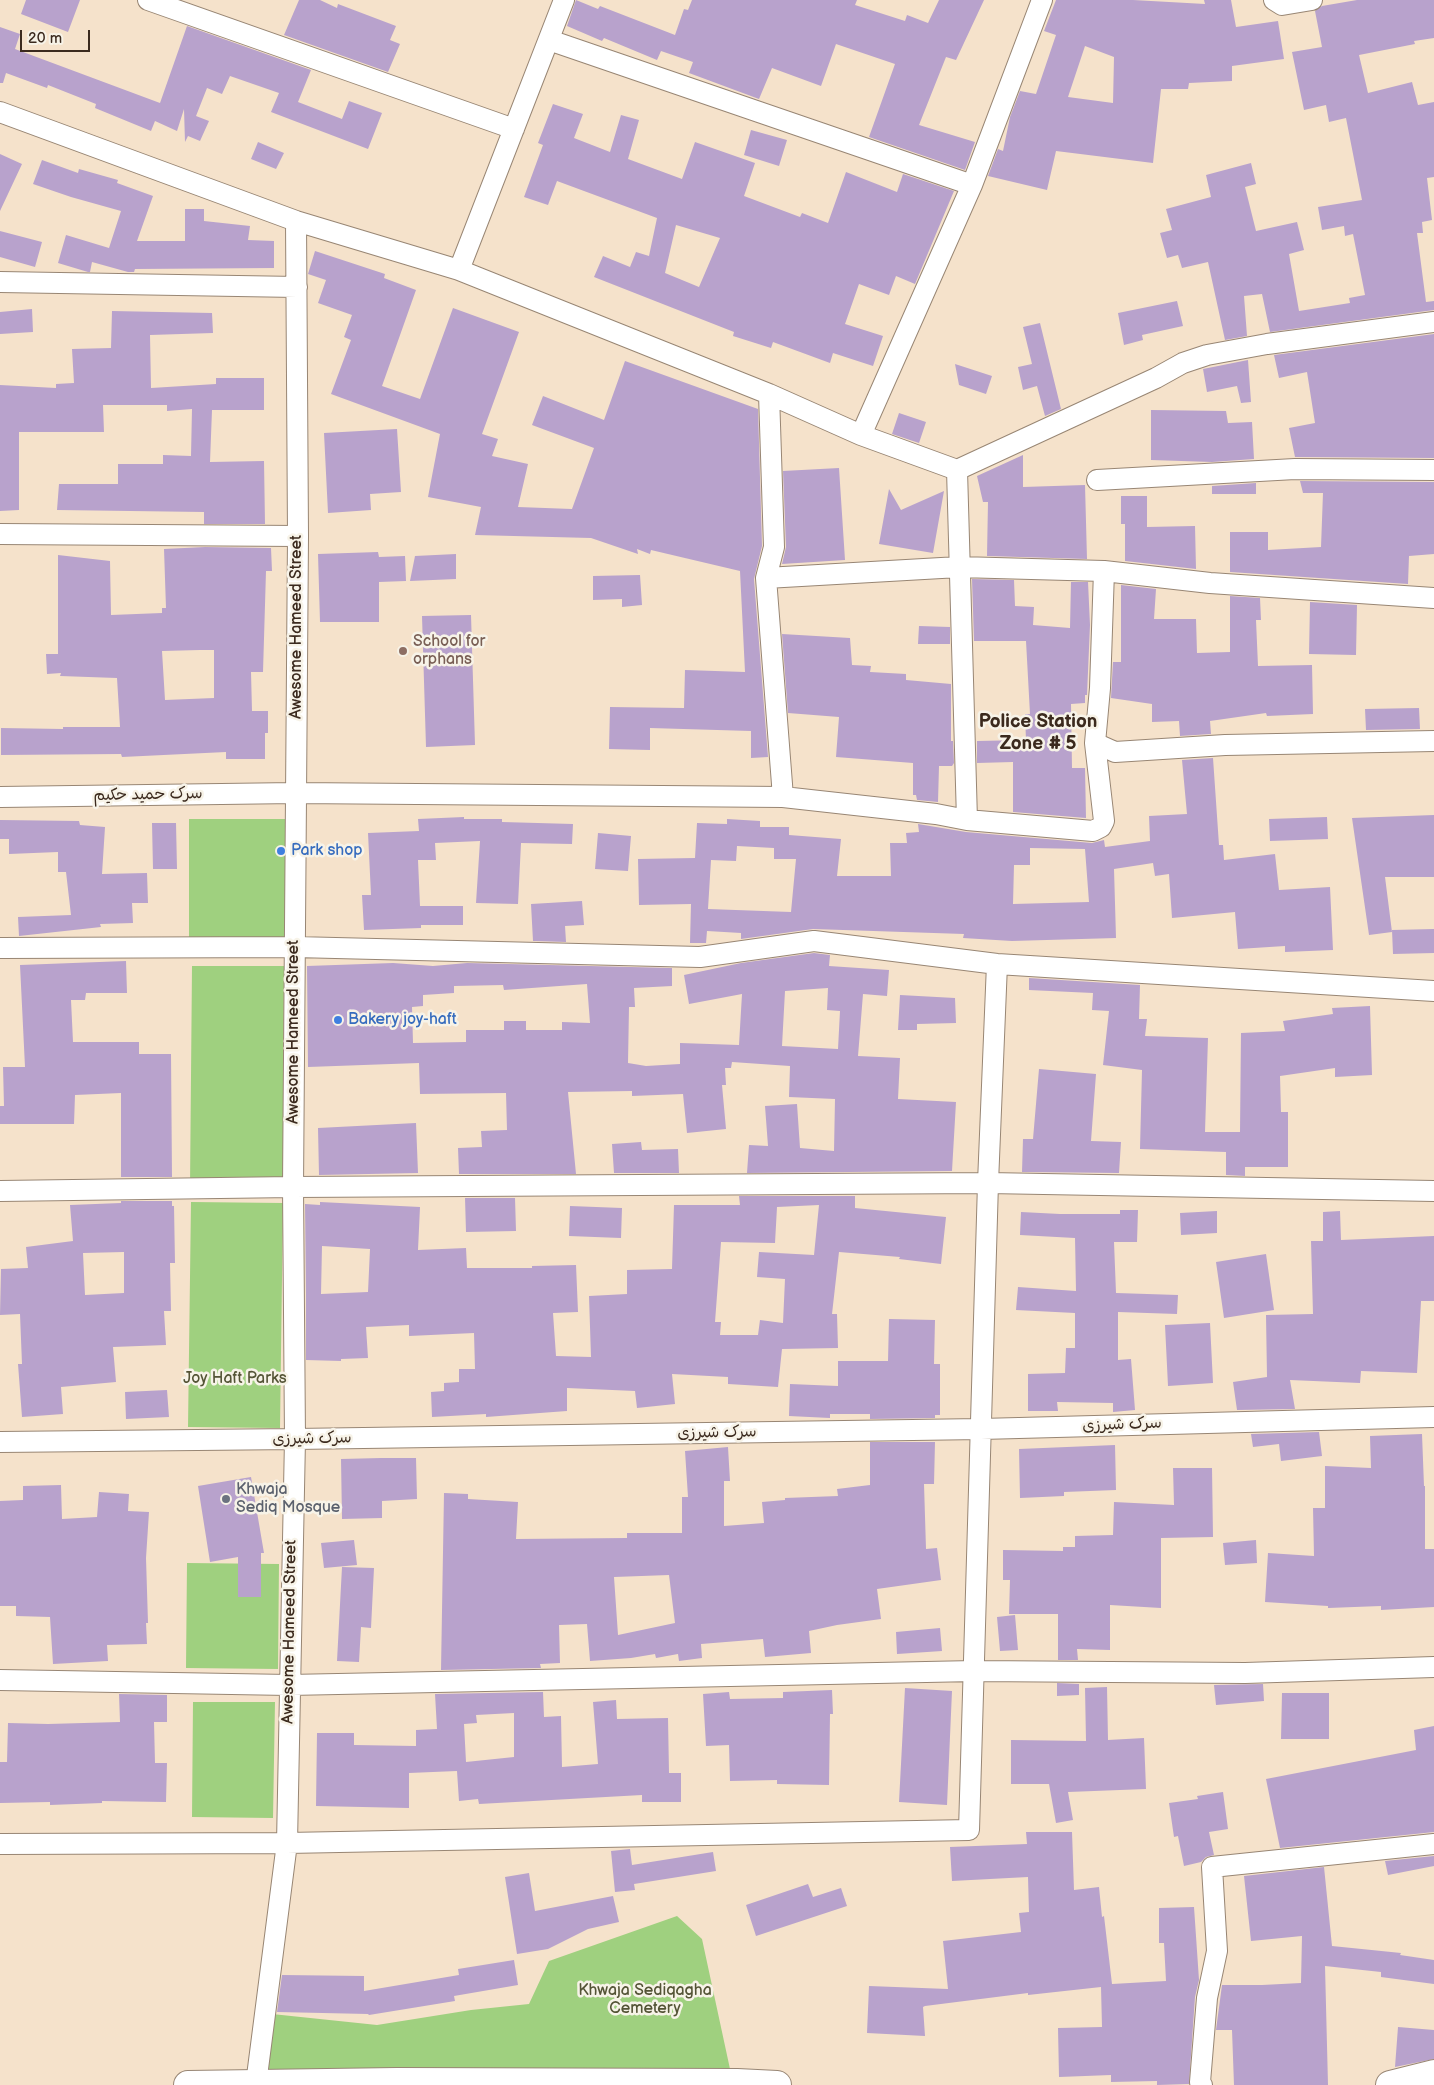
<!DOCTYPE html>
<meta charset="utf-8">
<style>
body{margin:0}
#map{position:relative;width:1434px;height:2085px;overflow:hidden;background:#f5e2cb;font-family:"Balsamiq Sans",sans-serif}
canvas{display:block}
.scale{position:absolute;left:20px;top:30px;width:70px;height:22px;box-sizing:border-box;border:2px solid #3b2a1e;border-top:0;padding-left:6px;font-size:15px;line-height:18px;white-space:nowrap;color:#3b2a1e;-webkit-text-stroke:4px #f7f3e8;paint-order:stroke}
</style>
<div id="map">
<canvas width="1434" height="2085"></canvas>
<div class="scale">20 m</div>
</div>
<script>
const ctx = document.querySelector('canvas').getContext('2d');
ctx.lineJoin = 'round';
function fill(path, color) {
  ctx.fillStyle = color;
  ctx.fill(path, 'evenodd');
}
function poly(rows) {
  const path = new Path2D();
  for (const r of rows) {
    path.moveTo(r[0], r[1]);
    for (let i = 2; i < r.length; i += 2) path.lineTo(r[i], r[i + 1]);
  }
  return path;
}
function strokePath(path, color, width, dash) {
  ctx.strokeStyle = color;
  ctx.lineWidth = width;
  ctx.lineCap = dash ? 'butt' : 'round';
  ctx.setLineDash(dash || []);
  ctx.stroke(path);
}
function label(font, color, halo, rows, align = 'center') {
  ctx.font = font + ' "Balsamiq Sans","Playpen Sans Arabic",sans-serif';
  ctx.lineWidth = 5;
  ctx.setLineDash([]);
  ctx.textBaseline = 'middle';
  ctx.strokeStyle = halo;
  ctx.fillStyle = color;
  for (const [text, x, y, turn = 0] of rows) {
    ctx.save();
    ctx.translate(x, y);
    ctx.rotate((+turn || 0) * Math.PI / 180);
    ctx.textAlign = isNaN(turn) ? turn : align;
    if (halo) ctx.strokeText(text, 0, 0);
    ctx.fillText(text, 0, 0);
    ctx.restore();
  }
}
fill(poly([
 [189,819,285,819,285,942,189,942],
 [192,966,284,966,283,1187,190,1187],
 [191,1202,283,1203,280,1428,188,1427],
 [187,1563,279,1564,278,1669,186,1668],
 [193,1702,275,1702,273,1818,192,1817],
 [677,1916,702,1939,730,2069,267,2069,272,2014,377,2025,471,2010,529,2004,549,1961]
]), '#9fd07f');
fill(poly([
 [26,0,80,0,68,32,21,14],
 [299,0,320,0,337,8,338,4,396,26,390,40,400,44,388,72,284,35],
 [576,0,598,9,600,6,675,35,684,9,688,10,692,0,857,0,855,5,905,21,907,15,928,23,939,0,984,0,956,60,946,57,919,125,975,142,965,170,869,137,895,64,836,44,821,86,772,68,759,99,689,73,693,62,661,51,657,60,604,38,602,41,567,26],
 [1056,0,1133,0,1205,4,1204,0,1231,0,1236,27,1278,21,1284,59,1232,66,1232,81,1189,83,1188,89,1161,89,1153,163,1056,151,1047,190,988,176,998,149,1003,151,1010,117,1020,91,1036,94,1056,35,1044,31],
 [1085,46,1114,57,1113,103,1068,97],
 [1357,0,1434,0,1434,38,1414,41,1415,44,1359,55,1368,93,1412,82,1418,105,1434,102,1434,177,1427,178,1432,220,1422,222,1423,233,1417,233,1426,302,1434,301,1434,310,1270,332,1262,294,1244,296,1247,336,1225,340,1208,262,1182,268,1178,255,1167,258,1160,233,1172,230,1166,209,1211,197,1206,175,1251,163,1256,184,1245,187,1256,231,1297,222,1304,250,1289,254,1299,311,1350,303,1349,298,1365,295,1353,234,1345,236,1344,226,1322,230,1318,207,1362,200,1346,118,1329,122,1326,105,1304,110,1292,52,1322,47,1315,11,1322,6],
 [187,26,311,70,298,102,342,119,349,101,382,113,368,149,271,112,279,93,230,76,222,94,207,88,196,116,209,121,200,141,188,136,185,142,184,109,177,131,155,121,151,131,95,108,96,104,48,85,47,88,6,73,3,83,0,83,0,27,20,34,15,49,160,103],
 [553,104,583,114,574,138,610,152,621,115,639,120,628,159,682,179,695,142,755,163,744,196,800,217,802,213,828,223,846,172,897,192,903,174,954,191,915,284,896,276,889,295,859,284,845,324,883,336,873,366,833,353,830,363,773,342,771,348,733,336,734,332,594,277,603,256,630,267,636,252,649,256,657,218,557,181,548,205,524,197,543,145,538,143],
 [676,225,720,238,699,287,665,273],
 [751,130,787,140,779,166,744,155],
 [258,142,284,153,276,169,251,159],
 [0,154,22,164,0,211],
 [42,160,78,173,79,169,118,180,117,183,153,196,137,241,185,241,185,209,204,209,204,221,250,226,248,240,274,241,274,268,135,269,134,272,128,272,92,262,90,272,88,272,58,263,66,235,109,248,121,211,71,197,33,184],
 [0,231,42,242,35,267,0,257],
 [315,251,385,274,384,278,416,290,382,386,420,399,453,308,519,332,482,434,498,439,492,456,528,464,518,507,572,509,594,448,532,425,543,396,604,420,625,361,758,409,762,546,754,579,768,757,751,758,751,731,650,728,650,750,609,749,610,707,684,708,685,670,745,672,740,571,651,550,650,554,637,549,638,554,591,538,475,535,481,507,428,497,440,434,331,394,351,340,344,337,352,315,318,303,326,280,308,274],
 [1177,301,1183,326,1142,335,1143,340,1124,345,1118,313],
 [32,309,33,332,0,334,0,312],
 [112,311,212,313,213,333,150,335,151,388,216,384,216,378,264,378,264,410,212,410,210,462,264,461,265,524,204,524,204,512,57,510,59,484,118,484,118,464,163,464,163,455,191,456,192,409,167,411,167,405,103,405,104,432,19,432,19,510,0,511,0,385,56,388,56,384,74,383,72,349,111,348],
 [1040,323,1061,409,1045,416,1037,386,1023,390,1018,367,1032,364,1023,327],
 [1434,334,1434,458,1295,457,1289,428,1315,423,1307,372,1279,378,1274,355],
 [1248,360,1251,402,1241,403,1237,386,1207,392,1203,369],
 [955,364,992,376,986,394,959,385],
 [1151,410,1226,411,1228,423,1252,422,1254,459,1212,462,1151,460],
 [899,413,926,422,919,443,892,434],
 [397,429,401,492,370,494,371,510,328,513,324,433],
 [1023,455,1023,487,1085,485,1087,559,987,556,988,502,983,502,977,476],
 [839,468,845,560,782,564,786,547,783,471],
 [1300,481,1434,482,1434,554,1409,556,1408,584,1230,572,1230,532,1268,532,1268,550,1321,547,1323,493,1303,493],
 [1256,483,1256,494,1212,494,1212,486],
 [889,489,901,510,944,491,933,553,879,544],
 [1121,496,1147,496,1147,527,1195,526,1196,569,1125,561,1125,524,1121,524],
 [205,547,271,548,272,571,266,571,263,672,251,672,252,711,268,711,268,733,265,733,265,759,226,759,226,752,122,757,121,754,1,755,1,728,63,729,63,727,120,727,117,678,60,676,61,673,47,674,46,654,58,654,58,555,110,561,111,615,162,613,162,608,166,608,164,549],
 [200,650,214,650,214,698,165,700,162,651],
 [378,552,379,557,405,556,406,581,379,582,379,622,320,622,318,554],
 [456,554,456,579,410,581,415,556],
 [640,575,642,605,622,607,622,599,593,600,593,576],
 [972,579,1014,580,1015,606,1034,607,1033,625,1070,628,1071,582,1088,582,1090,625,1087,695,1085,695,1085,703,1071,704,1072,768,1085,768,1086,818,1013,812,1013,762,977,763,977,741,1026,740,1025,714,1030,714,1026,641,974,641],
 [1121,585,1156,589,1154,619,1196,619,1197,653,1230,652,1230,596,1260,598,1261,620,1256,620,1258,666,1312,665,1313,714,1267,716,1266,713,1210,721,1211,734,1180,736,1179,721,1152,722,1152,704,1111,698,1113,662,1121,662],
 [1310,602,1357,605,1356,655,1309,654],
 [471,615,475,745,426,747,422,616],
 [919,626,950,627,950,644,918,644],
 [782,634,850,638,852,665,871,666,870,672,906,674,906,680,951,684,951,741,953,741,954,763,952,766,939,766,938,802,917,800,916,795,913,795,913,763,836,757,839,717,788,713],
 [1419,708,1420,729,1366,730,1365,709],
 [1213,758,1219,845,1223,845,1224,860,1275,854,1279,890,1330,887,1333,950,1285,952,1285,946,1238,949,1235,912,1172,918,1169,874,1155,876,1153,863,1114,869,1116,938,1012,941,963,938,964,934,813,929,741,939,741,933,707,931,706,943,690,943,691,904,639,905,638,859,695,858,697,823,727,824,727,819,760,821,760,827,789,827,789,835,841,839,837,876,891,876,890,843,907,843,906,833,919,832,918,824,966,832,1092,843,1104,840,1105,847,1150,841,1149,816,1187,814,1182,760],
 [737,846,774,848,774,859,796,859,791,912,708,909,711,860,736,861],
 [1030,848,1085,849,1089,902,1013,904,1014,865,1030,865],
 [1434,815,1434,877,1385,877,1392,932,1369,935,1352,818],
 [464,817,464,819,502,819,502,822,573,824,572,844,521,843,518,904,476,903,480,841,435,843,436,860,418,860,420,906,463,906,463,925,421,925,421,928,364,930,362,895,371,895,368,833,419,831,418,819],
 [1327,817,1328,839,1270,841,1269,819],
 [0,820,79,821,80,825,105,827,102,874,147,873,148,903,132,903,133,923,100,924,101,927,19,936,18,917,71,915,66,872,58,872,58,852,9,854,9,839,0,839],
 [152,823,176,823,177,869,153,869],
 [598,833,631,836,628,871,595,869],
 [582,901,584,925,565,926,566,942,533,941,531,904],
 [1434,929,1434,953,1393,954,1392,930],
 [814,953,830,955,829,966,889,970,887,996,863,994,858,1056,900,1058,898,1099,956,1102,952,1171,747,1173,749,1145,768,1146,765,1106,797,1104,800,1148,834,1151,835,1099,789,1097,790,1066,732,1062,731,1068,725,1068,726,1085,722,1085,726,1129,687,1133,683,1094,632,1096,632,1091,568,1092,576,1174,459,1174,458,1148,482,1147,481,1131,507,1130,506,1093,420,1094,419,1063,308,1067,307,966,393,963,433,966,467,963,672,968,672,986,634,988,635,1007,629,1007,628,1063,646,1066,680,1064,680,1043,739,1045,742,994,689,1004,684,975,741,963],
 [587,984,590,1023,562,1022,562,1030,526,1030,526,1021,504,1021,504,1030,466,1030,466,1042,413,1043,412,1007,423,1006,423,995,454,993,454,986,503,985,504,990],
 [828,988,827,1010,840,1011,838,1049,782,1046,785,991],
 [126,961,127,993,86,993,85,1000,71,1000,73,1042,139,1042,139,1054,171,1054,172,1177,121,1177,121,1093,75,1095,74,1124,0,1124,0,1106,4,1106,3,1067,25,1067,20,965],
 [1029,978,1140,985,1139,1019,1147,1019,1145,1036,1208,1038,1205,1132,1240,1132,1241,1033,1285,1031,1283,1021,1333,1014,1332,1008,1370,1006,1372,1075,1335,1077,1335,1068,1280,1076,1281,1112,1288,1112,1288,1167,1245,1167,1245,1176,1226,1175,1226,1152,1140,1149,1142,1070,1103,1065,1109,1011,1092,1010,1093,993,1029,990],
 [900,995,955,998,956,1023,917,1024,917,1030,898,1030],
 [1039,1069,1096,1074,1091,1141,1121,1142,1119,1173,1022,1172,1023,1139,1033,1139],
 [416,1123,418,1173,319,1175,318,1128],
 [641,1142,642,1150,678,1149,679,1173,614,1173,612,1144],
 [739,1196,855,1196,855,1208,946,1217,941,1264,899,1259,900,1257,839,1252,832,1314,837,1314,838,1348,782,1349,778,1387,728,1384,728,1377,672,1374,675,1404,637,1408,635,1391,567,1388,567,1411,486,1417,486,1414,432,1417,431,1392,444,1391,444,1383,459,1382,459,1369,475,1369,474,1333,409,1336,409,1325,366,1327,368,1358,341,1359,341,1361,306,1360,306,1294,317,1294,306,1294,305,1204,320,1205,320,1202,420,1207,418,1250,466,1248,467,1268,532,1268,532,1266,576,1265,578,1312,553,1313,556,1356,591,1357,589,1296,627,1294,627,1270,672,1269,674,1205,740,1205],
 [819,1205,814,1255,759,1252,757,1277,785,1279,783,1323,760,1320,758,1335,720,1335,721,1322,715,1322,721,1242,775,1243,777,1207],
 [322,1246,370,1249,368,1292,321,1294],
 [465,1198,515,1198,516,1231,466,1232],
 [121,1201,172,1201,172,1206,174,1206,175,1263,170,1263,171,1311,164,1311,166,1345,113,1347,116,1382,61,1387,63,1414,22,1417,18,1364,22,1364,20,1314,0,1315,1,1269,28,1268,26,1247,73,1241,70,1205,121,1203],
 [124,1252,124,1293,85,1295,83,1253],
 [570,1206,622,1208,621,1238,569,1236],
 [1120,1210,1138,1210,1137,1242,1114,1242,1116,1293,1178,1295,1177,1314,1118,1312,1118,1360,1131,1359,1135,1410,1113,1412,1113,1403,1057,1402,1058,1411,1028,1411,1028,1374,1065,1373,1066,1348,1075,1348,1075,1313,1016,1310,1018,1287,1076,1291,1075,1238,1020,1235,1021,1212,1060,1214,1120,1214],
 [1217,1211,1217,1233,1181,1235,1180,1213],
 [1340,1211,1341,1240,1434,1236,1434,1301,1421,1301,1417,1373,1361,1371,1360,1383,1290,1380,1295,1409,1237,1410,1233,1382,1267,1377,1266,1315,1313,1314,1311,1241,1323,1241,1323,1212],
 [1266,1254,1274,1310,1224,1318,1216,1262],
 [889,1319,935,1320,934,1364,940,1364,940,1415,935,1415,935,1418,870,1419,870,1414,830,1414,830,1418,789,1416,790,1384,838,1386,838,1361,888,1361],
 [1210,1323,1213,1383,1168,1386,1165,1325],
 [167,1390,169,1417,126,1419,125,1392],
 [1319,1432,1322,1456,1281,1461,1279,1444,1253,1447,1251,1434],
 [1422,1434,1424,1486,1425,1486,1425,1549,1434,1549,1434,1607,1381,1610,1381,1606,1328,1608,1328,1606,1265,1602,1268,1553,1314,1556,1313,1508,1325,1508,1325,1466,1371,1468,1370,1436],
 [870,1442,935,1442,934,1484,924,1484,926,1549,937,1548,941,1580,877,1589,881,1619,837,1625,809,1631,811,1653,765,1657,763,1639,701,1644,702,1658,679,1661,678,1654,656,1658,655,1654,631,1658,590,1661,587,1624,559,1625,560,1663,540,1664,541,1668,441,1670,444,1493,468,1494,468,1499,518,1502,516,1539,627,1538,627,1533,682,1533,682,1497,688,1497,685,1451,728,1447,730,1481,724,1481,724,1526,764,1523,762,1502,785,1500,785,1498,838,1496,837,1489,870,1485],
 [669,1575,675,1623,618,1635,614,1577],
 [1115,1445,1116,1490,1064,1492,1064,1496,1020,1498,1019,1449],
 [381,1458,416,1458,417,1499,382,1501,382,1518,342,1519,341,1459],
 [1173,1468,1212,1468,1213,1537,1161,1538,1161,1608,1110,1605,1110,1650,1077,1649,1078,1660,1058,1660,1058,1614,1009,1614,1010,1580,1003,1580,1003,1550,1063,1551,1063,1547,1075,1547,1075,1536,1113,1535,1114,1502,1174,1505],
 [251,1477,264,1553,261,1553,261,1597,238,1597,238,1557,210,1562,198,1486],
 [61,1485,62,1519,97,1517,99,1492,129,1494,128,1511,149,1512,146,1558,148,1623,146,1623,147,1644,107,1645,108,1661,53,1664,50,1617,16,1616,16,1606,0,1606,0,1501,23,1500,23,1486],
 [354,1540,357,1565,324,1568,321,1543],
 [1256,1540,1257,1563,1225,1565,1223,1543],
 [342,1567,374,1568,371,1628,361,1627,359,1662,337,1661],
 [1015,1615,1018,1650,1000,1651,997,1617],
 [940,1628,942,1651,897,1654,896,1632],
 [1057,1683,1079,1684,1079,1695,1057,1696],
 [1263,1684,1264,1701,1216,1705,1214,1685],
 [1107,1687,1108,1740,1144,1738,1146,1789,1068,1792,1073,1820,1056,1823,1049,1784,1011,1784,1011,1740,1086,1741,1085,1688],
 [905,1688,952,1691,947,1805,899,1802],
 [832,1690,833,1714,830,1714,829,1785,777,1784,777,1780,730,1781,729,1745,706,1746,703,1694,729,1692,730,1699,783,1698,783,1692],
 [543,1692,544,1717,561,1716,562,1767,598,1764,593,1702,616,1700,617,1719,668,1718,669,1773,681,1773,681,1802,642,1802,642,1795,479,1804,478,1799,459,1801,457,1771,409,1773,409,1808,316,1806,317,1733,354,1733,354,1745,416,1746,416,1730,437,1729,435,1694],
 [514,1713,514,1757,466,1762,464,1724,477,1723,476,1715],
 [1282,1693,1329,1693,1329,1739,1281,1739],
 [119,1694,167,1695,167,1722,154,1722,155,1763,167,1763,166,1802,102,1801,102,1803,50,1805,50,1802,0,1803,0,1762,7,1762,8,1723,48,1724,120,1722],
 [1434,1726,1434,1832,1280,1848,1266,1779,1416,1750,1414,1730],
 [1223,1792,1228,1829,1209,1832,1214,1855,1206,1857,1201,1862,1184,1866,1178,1836,1174,1837,1169,1803,1198,1799,1197,1796],
 [1026,1832,1072,1832,1074,1890,1099,1887,1102,1917,1104,1916,1112,1984,1166,1981,1164,1943,1159,1943,1159,1908,1194,1907,1199,1980,1195,1997,1189,2084,1157,2085,1157,2081,1111,2082,1111,2075,1059,2077,1058,2028,1102,2027,1101,1987,1028,1995,1028,1993,925,2006,923,2007,925,2036,867,2033,869,1986,948,1989,943,1941,1021,1932,1019,1913,1029,1912,1028,1877,952,1881,950,1847,1027,1844],
 [630,1849,632,1865,713,1852,716,1871,634,1884,635,1890,615,1892,611,1851],
 [1434,1856,1434,1866,1388,1875,1385,1861],
 [1324,1867,1332,1946,1401,1953,1400,1955,1434,1960,1434,1984,1381,1977,1381,1972,1325,1966,1328,2085,1234,2085,1232,2030,1216,2030,1222,1985,1262,1985,1301,1983,1302,1936,1251,1941,1244,1876],
 [529,1873,535,1911,613,1896,619,1922,588,1929,548,1949,517,1954,505,1877],
 [808,1884,813,1897,841,1888,847,1906,756,1936,746,1905],
 [514,1960,518,1985,454,1996,455,2001,369,2015,368,2014,277,2012,282,1975,364,1976,364,1991,459,1975,458,1969],
 [1398,2027,1434,2030,1434,2059,1395,2067]
]), '#b8a2cc');
const minor = poly([
 [148,0,514,129],
 [1274,0,1282,5,1312,0],
 [549,40,972,185],
 [0,112,296,221,459,270,769,394,861,435,972,185,1042,0],
 [459,270,564,0],
 [0,282,297,287],
 [769,394,774,547,766,578,783,797],
 [861,435,957,470,1156,378,1183,363,1207,355,1267,344,1434,322],
 [957,470,967,820],
 [1097,480,1295,469,1434,470],
 [0,534,298,536],
 [766,578,959,567,1104,571,1210,583,1434,598],
 [1095,743,1100,688,1104,571],
 [0,797,295,793,783,797,936,814,967,820,1093,831,1101,827,1104,821,1095,743,1115,752,1225,745,1434,741],
 [0,948,295,947,700,957,814,941,997,964,1434,991],
 [0,1191,293,1187,988,1183,1434,1191],
 [0,1442,295,1439,981,1429,1434,1417],
 [0,1680,289,1685,975,1671,1245,1673,1434,1667],
 [0,1844,287,1843,969,1830,988,1183,997,964],
 [256,2084,287,1843,295,1439,293,1187,298,536,296,221],
 [1202,2085,1200,2082,1207,1998,1217,1951,1212,1867,1434,1844]
]);
const secondary = poly([
 [188,2085,397,2082,737,2083,777,2085],
 [1390,2085,1434,2074]
]);
strokePath(minor, '#988674', 22);
strokePath(secondary, '#988674', 30);
strokePath(minor, '#fff', 20);
strokePath(secondary, '#fff', 28);
for (const [x, y, r, color] of [
 [403,651,5,"#8d6e63"],
 [281,851,5,"#3f7fe0"],
 [338,1020,5,"#3f7fe0"],
 [226,1499,5,"#6b7280"]
]) {
  const dot = new Path2D();
  dot.arc(x, y, r, 0, 2 * Math.PI);
  ctx.fillStyle = color;
  ctx.fill(dot);
  strokePath(dot, '#f7f3e8', 2);
}
label('16px', '#3b2a1e', '#f7f3e8', [
 ["Awesome Hameed Street",297,627,-90],
 ["سرک حمید حکیم",148,795,-1],
 ["Awesome Hameed Street",294,1032,-90],
 ["سرک شیرزی",1122,1425,-2],
 ["سرک شیرزی",717,1433,-1],
 ["سرک شیرزی",312,1439,-1],
 ["Awesome Hameed Street",290,1632,-89]
]);
label('16px', '#785e54', '#f7f3e8', [
 ["School for",413,642],
 ["orphans",413,660]
], 'left');
label('16px', '#366cbe', '#f7f3e8', [
 ["Park shop",291,851],
 ["Bakery joy-haft",348,1020]
], 'left');
label('16px', '#545436', '#f7f3e8', [
 ["Joy Haft Parks",235,1379],
 ["Khwaja Sediqagha",645,1991],
 ["Cemetery",645,2009]
]);
label('16px', '#5b616d', '#f7f3e8', [
 ["Khwaja",236,1490],
 ["Sediq Mosque",236,1508]
], 'left');
label('bold 19px', '#3b2a1e', '#f7f3e8', [
 ["Police Station",1038,722],
 ["Zone # 5",1038,744]
]);
</script>
